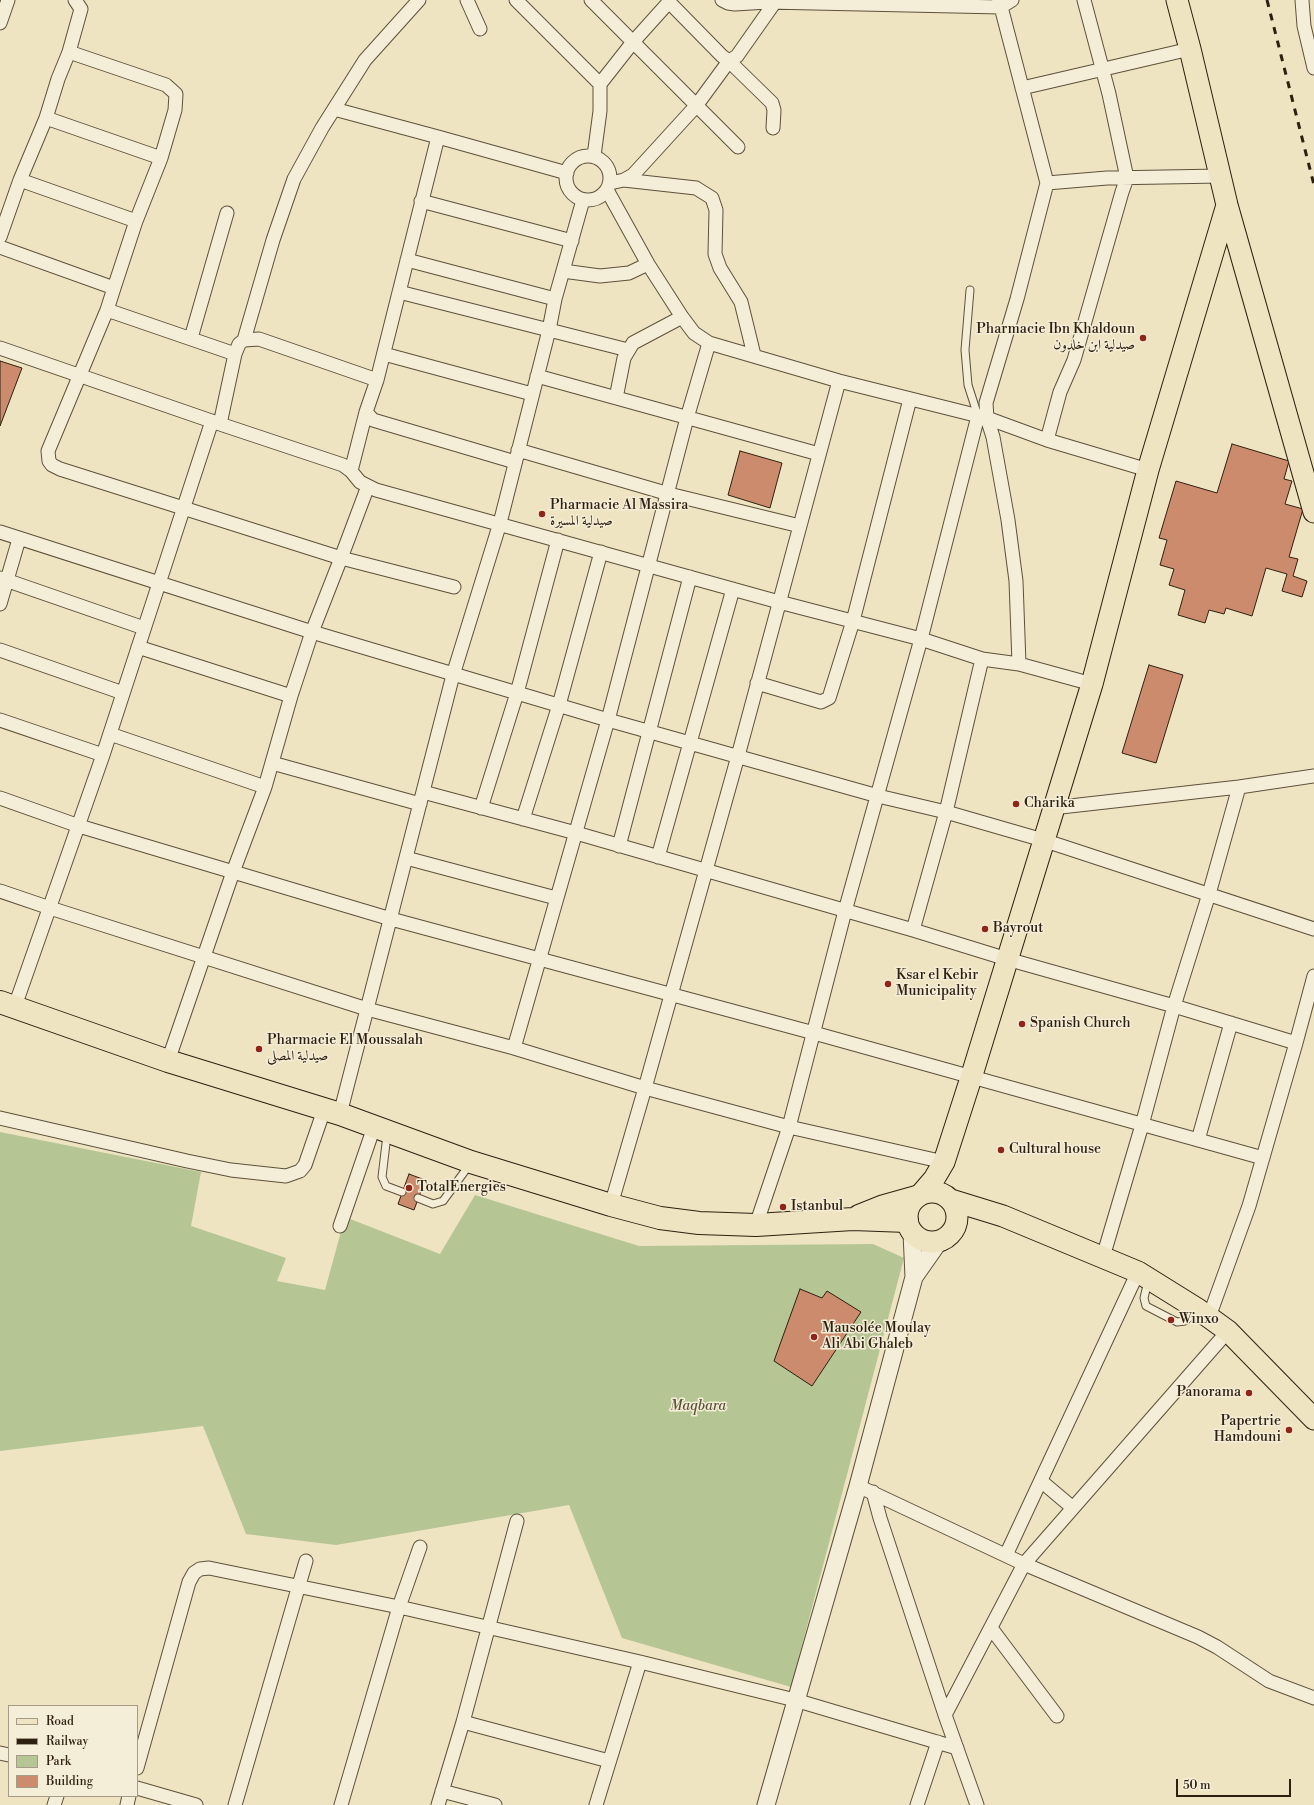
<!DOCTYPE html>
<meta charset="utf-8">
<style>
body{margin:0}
#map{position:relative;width:1314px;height:1805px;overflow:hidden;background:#eee4c1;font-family:"Libre Bodoni",serif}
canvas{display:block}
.legend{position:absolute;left:8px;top:1705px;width:130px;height:92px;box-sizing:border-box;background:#f4edd7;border:1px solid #a59b87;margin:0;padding:5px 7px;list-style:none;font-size:12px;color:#2e2010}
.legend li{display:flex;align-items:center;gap:8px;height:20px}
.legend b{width:20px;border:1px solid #a59b87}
.scale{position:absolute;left:1176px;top:1779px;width:115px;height:18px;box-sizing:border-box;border:2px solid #2e2010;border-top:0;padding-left:5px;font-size:12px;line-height:14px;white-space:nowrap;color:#2e2010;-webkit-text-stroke:3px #f4edd7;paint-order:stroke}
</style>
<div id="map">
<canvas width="1314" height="1805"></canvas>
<ul class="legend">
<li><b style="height:5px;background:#eee4c1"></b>Road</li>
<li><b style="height:5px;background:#2e2010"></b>Railway</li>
<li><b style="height:11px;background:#b6c594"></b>Park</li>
<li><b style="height:11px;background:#cc8b6c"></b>Building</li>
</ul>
<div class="scale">50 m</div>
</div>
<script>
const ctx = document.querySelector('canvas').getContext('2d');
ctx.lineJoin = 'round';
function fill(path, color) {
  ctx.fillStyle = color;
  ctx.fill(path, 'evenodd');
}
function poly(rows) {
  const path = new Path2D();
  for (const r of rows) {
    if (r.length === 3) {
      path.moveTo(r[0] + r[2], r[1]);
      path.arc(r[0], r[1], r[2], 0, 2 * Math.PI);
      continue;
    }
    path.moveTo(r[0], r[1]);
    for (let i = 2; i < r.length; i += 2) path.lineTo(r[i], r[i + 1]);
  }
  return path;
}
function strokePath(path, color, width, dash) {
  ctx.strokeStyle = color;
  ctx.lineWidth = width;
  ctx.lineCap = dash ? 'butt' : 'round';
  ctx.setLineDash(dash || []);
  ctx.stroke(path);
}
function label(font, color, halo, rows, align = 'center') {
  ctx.font = font + ' "Libre Bodoni",Amiri,serif';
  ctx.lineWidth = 3;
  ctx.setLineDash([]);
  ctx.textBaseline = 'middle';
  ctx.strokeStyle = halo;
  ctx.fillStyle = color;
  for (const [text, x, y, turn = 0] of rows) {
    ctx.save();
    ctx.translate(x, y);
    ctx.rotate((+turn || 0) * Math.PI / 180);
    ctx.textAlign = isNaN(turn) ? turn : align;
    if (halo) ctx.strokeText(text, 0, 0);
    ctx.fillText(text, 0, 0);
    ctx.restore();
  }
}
fill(poly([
 [0,1132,201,1172,191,1226,286,1258,277,1281,325,1290,345,1217,440,1254,475,1195,639,1246,873,1244,904,1258,791,1687,622,1638,569,1505,336,1545,246,1534,203,1426,0,1451]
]), '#b6c594');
const building = poly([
 [0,361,22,368,0,426,0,361],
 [1232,444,1289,461,1284,479,1292,481,1285,504,1303,509,1289,557,1298,559,1293,576,1307,581,1302,597,1282,591,1287,574,1266,568,1252,616,1226,608,1224,614,1209,610,1205,623,1178,615,1185,590,1169,585,1174,569,1160,565,1167,540,1159,538,1176,481,1217,493,1232,444],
 [740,451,782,463,770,508,728,495,740,451],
 [1149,665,1183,675,1156,763,1122,753,1149,665],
 [409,1174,425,1180,414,1210,398,1204,409,1174],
 [800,1289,822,1298,827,1291,861,1312,812,1386,774,1361,800,1289]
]);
fill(building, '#cc8b6c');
strokePath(building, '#2e2010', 1);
const service = poly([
 [970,290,965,350,968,385,978,416],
 [387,1135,382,1177,386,1186,402,1192],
 [418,1198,433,1204,443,1201,470,1164],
 [1148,1281,1144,1298,1146,1306,1177,1322,1185,1321,1197,1312]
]);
const minor = poly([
 [467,0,480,29],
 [516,0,600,84],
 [591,0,738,147],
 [722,0,728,3,735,4,767,2,1001,7,999,0],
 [1012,0,1001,7,1047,183,1107,178,1221,176],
 [1302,0,1304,26,1314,68],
 [0,23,8,0],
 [69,52,81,9,75,0],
 [1022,88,1190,49],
 [334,109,438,137],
 [588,178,22],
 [594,156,600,111,600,84,633,42,669,2,722,56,729,61,737,56,775,2],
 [20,180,136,221],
 [624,180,696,188,712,198,716,210,715,254,720,268,741,302,754,355],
 [610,183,624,180,633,175,696,106,729,61,772,103,774,110,773,128],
 [607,190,648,264,682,317,694,333,709,343,839,381,987,418,1047,440,1148,470],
 [421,201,572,241],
 [0,237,20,180,46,118,58,79,69,52,166,85,176,94,175,110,161,158,46,118],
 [0,247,114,288,107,310],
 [407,260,555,299],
 [563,271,600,276,629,273,648,264],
 [114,288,136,221,161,158],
 [399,292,628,350],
 [191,338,227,213],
 [244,340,273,240,294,179,322,128,365,60,419,0],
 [0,348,220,424,343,465,351,471,360,482,376,490,779,602,921,639,982,659,1019,664,1092,684],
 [384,354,532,394],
 [537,376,819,454],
 [377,380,366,412,373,420,515,462],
 [616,398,624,358,633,343,682,317],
 [220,424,235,354,239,344,244,340,259,339,377,380,438,137,567,173],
 [1047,440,1060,392,1074,360,1122,192,1127,178,1109,94,1084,0],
 [518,450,669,494,800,526],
 [351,471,366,412],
 [368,486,341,558,454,587],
 [0,532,312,632,608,720,878,796,946,812,1043,840,1314,929],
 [0,578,144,628],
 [0,604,19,539],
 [138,647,291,696],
 [0,650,123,693],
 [1019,664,1016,581,1008,520,993,437,987,418,986,403,1017,299,1047,183],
 [757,683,821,702,829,698,853,621,910,399],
 [0,720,103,755],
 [110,734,265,787],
 [272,763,420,804],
 [423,792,576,833,913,930,1007,959,1174,1006,1296,1043],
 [0,798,79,826,391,919,814,1033,1263,1158],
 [481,808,517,693,558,540],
 [1052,808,1239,787,1314,776],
 [523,819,559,705,601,552],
 [619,846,690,577],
 [658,857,733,589],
 [406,858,556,898],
 [0,891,50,908,367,1009,514,1048,645,1088,789,1127,944,1162],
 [913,930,946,812,982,659],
 [15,1006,103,755,212,421],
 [514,1048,608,720,687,418,709,343],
 [168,1061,233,872,265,787,291,696,312,632,341,558,60,469,52,465,49,461,48,451,107,310,235,354],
 [340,1114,453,675,500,523,549,330,555,299,583,200],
 [0,1118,187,1161,231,1170,286,1176,300,1171,305,1165,324,1110],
 [1198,1140,1231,1023],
 [611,1205,645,1088,738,756,839,381],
 [756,1225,789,1127,845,911,921,639,978,416],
 [340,1226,374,1127],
 [1103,1257,1142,1125,1174,1006,1209,894,1239,787],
 [1209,1317,1249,1206,1296,1043,1314,976],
 [1041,1481,1073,1508],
 [858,1486,1024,1564,1198,1637,1217,1647,1269,1681,1314,1698],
 [873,1492,880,1518,945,1715,977,1805],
 [1006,1555,1138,1272],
 [991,1628,1057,1716],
 [945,1715,1024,1564,1228,1331],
 [463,1722,609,1761],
 [0,1753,9,1755],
 [137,1768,189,1582,194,1573,200,1569,209,1568,399,1607,640,1662,795,1700,957,1748],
 [137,1788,196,1805],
 [442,1791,495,1805],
 [54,1805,57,1796],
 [127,1805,129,1796],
 [235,1805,306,1561],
 [341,1805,399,1607,420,1547],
 [438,1805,463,1722,517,1521],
 [596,1805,640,1662],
 [917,1805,938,1742]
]);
const tertiary = poly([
 [914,1277,940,1240],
 [766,1805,858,1486,914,1277,912,1233]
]);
const primary = poly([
 [1177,0,1190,49,1227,205,1314,512],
 [932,1217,25],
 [922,1193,934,1179,944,1162,971,1078,1092,684,1148,470,1227,205],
 [951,1200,1003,1216,1138,1272,1199,1310,1228,1331,1314,1419]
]);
const trunk = poly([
 [0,1002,168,1061,340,1114,471,1162,611,1205,660,1218,699,1223,756,1225,853,1219,907,1221],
 [859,1216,884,1206,916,1197]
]);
strokePath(service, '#5e513c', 9);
strokePath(minor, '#5e513c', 15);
strokePath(tertiary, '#5e513c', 19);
strokePath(primary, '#2e2010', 23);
strokePath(trunk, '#2e2010', 24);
strokePath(service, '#f4edd7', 7);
strokePath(minor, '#f4edd7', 13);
strokePath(tertiary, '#f4edd7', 17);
strokePath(primary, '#eee4c1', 21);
strokePath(trunk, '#eee4c1', 22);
strokePath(poly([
 [1267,0,1314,185]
]), '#2e2010', 3, [7, 7]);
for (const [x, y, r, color] of [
 [1143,338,4,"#8f2418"],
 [542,514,4,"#8f2418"],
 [1016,804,4,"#8f2418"],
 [985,929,4,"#8f2418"],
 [888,984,4,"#8f2418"],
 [1022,1024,4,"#8f2418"],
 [259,1049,4,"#8f2418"],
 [1001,1150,4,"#8f2418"],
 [409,1188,4,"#8f2418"],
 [783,1207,4,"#8f2418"],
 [1171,1320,4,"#8f2418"],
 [814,1337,4,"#8f2418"],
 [1249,1393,4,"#8f2418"],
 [1289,1430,4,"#8f2418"]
]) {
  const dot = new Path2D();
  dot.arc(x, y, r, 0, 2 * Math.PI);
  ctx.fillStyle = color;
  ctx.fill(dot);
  strokePath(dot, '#f4edd7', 1.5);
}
label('14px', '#2e2010', '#f4edd7', [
 ["Pharmacie Ibn Khaldoun",1135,330,"right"],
 ["صيدلية ابن خلدون",1135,346,"right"],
 ["Pharmacie Al Massira",550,506],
 ["صيدلية المسيرة",550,522],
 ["Charika",1024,804],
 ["Bayrout",993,929],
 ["Ksar el Kebir",896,976],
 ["Municipality",896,992],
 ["Spanish Church",1030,1024],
 ["Pharmacie El Moussalah",267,1041],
 ["صيدلية المصلى",267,1057],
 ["Cultural house",1009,1150],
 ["TotalEnergies",417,1188],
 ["Istanbul",791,1207],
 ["Winxo",1179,1320],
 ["Mausolée Moulay",822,1329],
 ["Ali Abi Ghaleb",822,1345],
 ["Panorama",1241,1393,"right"],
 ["Papertrie",1281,1422,"right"],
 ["Hamdouni",1281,1438,"right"]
], 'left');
label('italic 14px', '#575238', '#f4edd7', [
 ["Maqbara",698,1407]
]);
</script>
